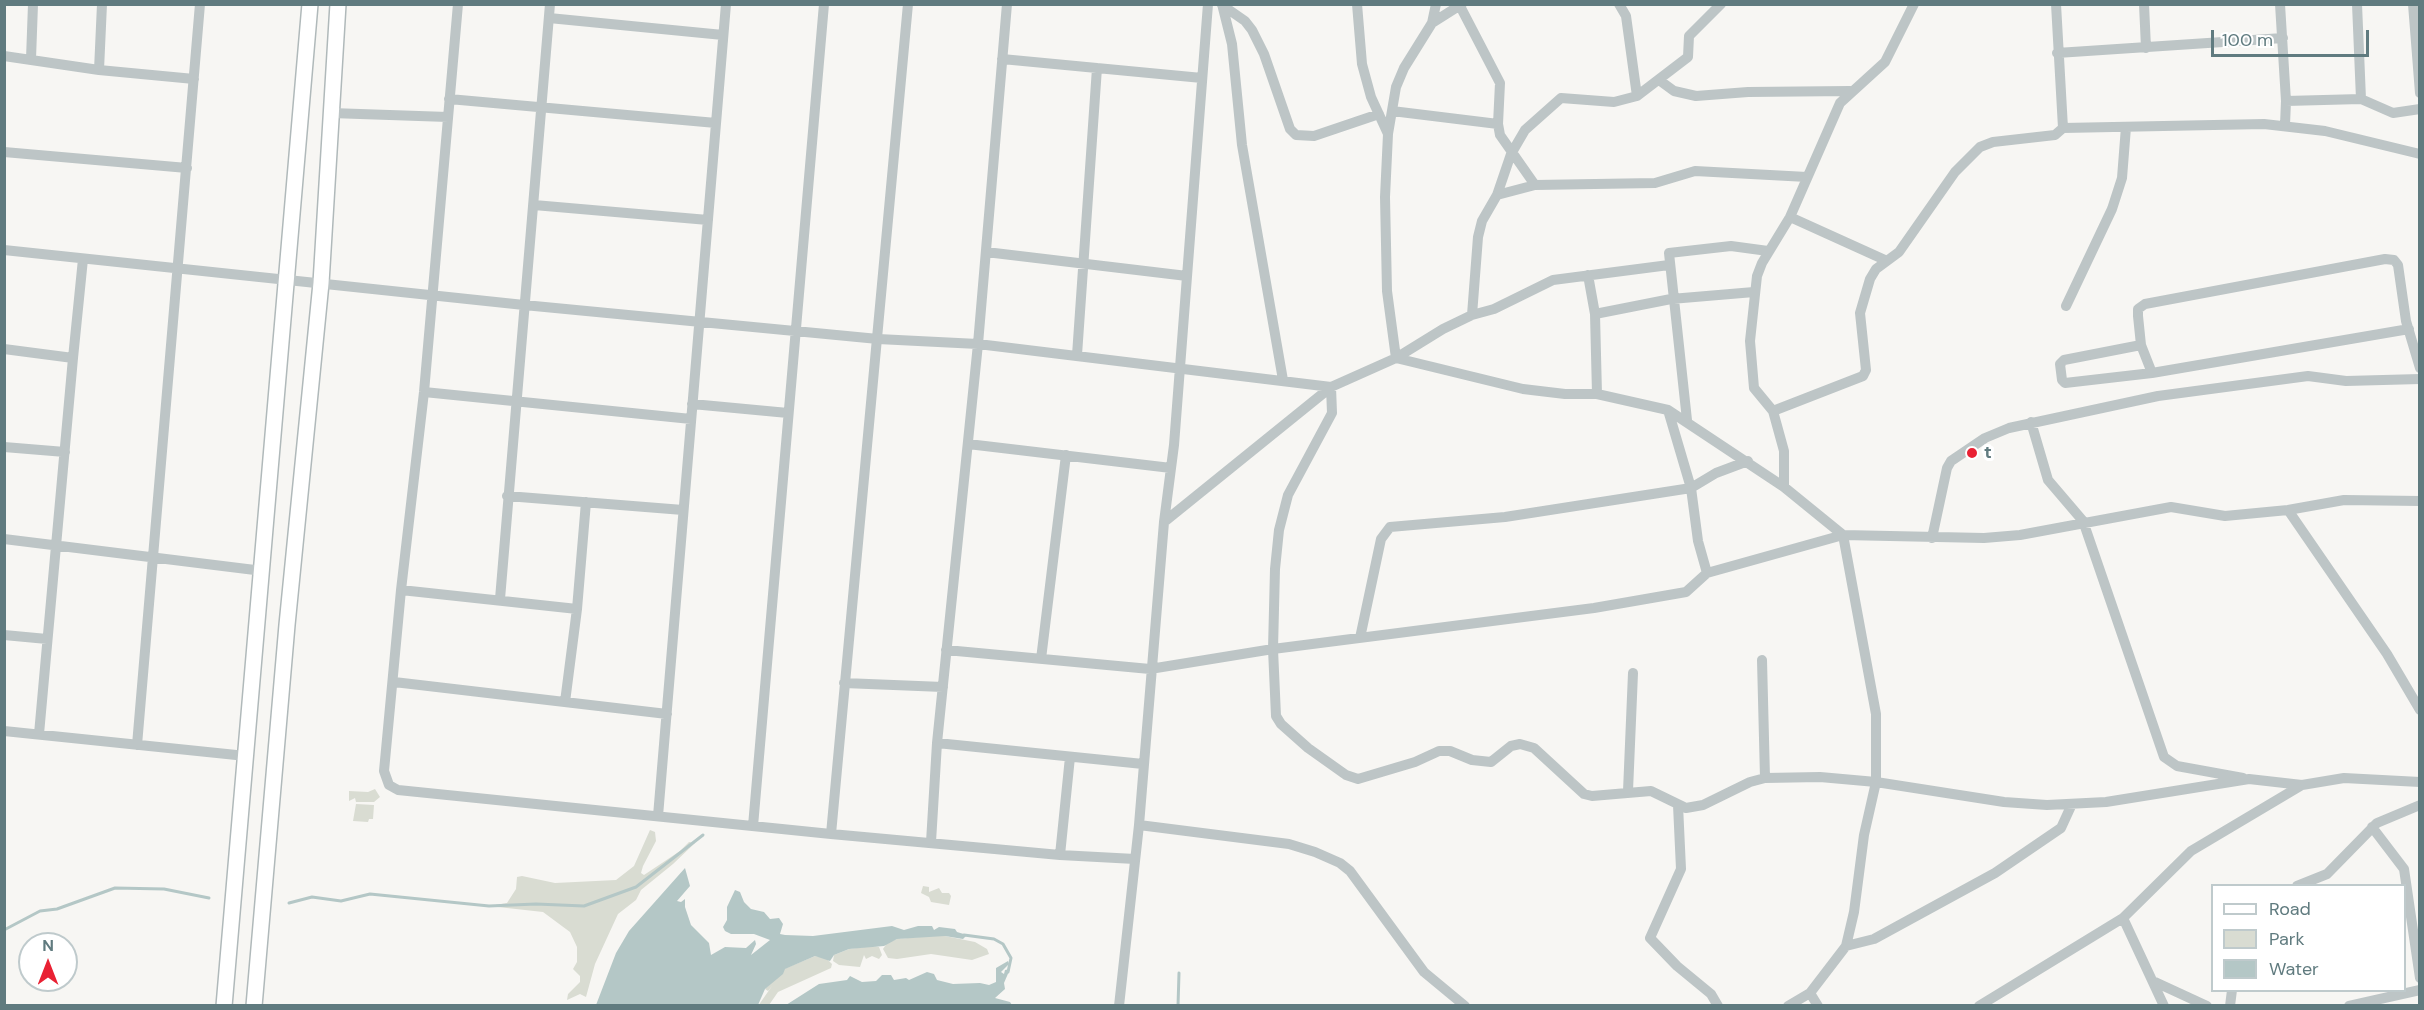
<!DOCTYPE html>
<style>
body{margin:0}
#map{position:relative;width:2424px;height:1010px;overflow:hidden;background:#f7f6f3;font-family:"DM Sans",sans-serif}
canvas{display:block}
.frame{position:absolute;inset:0;border:6px solid #607b7f;pointer-events:none}
.legend{position:absolute;left:2211px;top:884px;width:195px;height:108px;box-sizing:border-box;background:#fff;border:2px solid #bfcacc;margin:0;padding:8px 10px;list-style:none;font-size:18px;color:#607b7f}
.legend li{display:flex;align-items:center;gap:12px;height:30px}
.legend b{width:30px;border:2px solid #bfcacc}
.north{position:absolute;left:18px;top:932px;width:60px;height:60px;box-sizing:border-box;background:#fff;border:2px solid #bfcacc;border-radius:50%;rotate:0deg;font-size:16px;font-weight:700;line-height:24px;text-align:center;color:#607b7f}
.north::after{content:'';display:block;margin:auto;width:21px;height:27px;background:#e92133;clip-path:polygon(50% 0,100% 100%,50% 72%,0 100%)}
.scale{position:absolute;left:2211px;top:30px;width:158px;height:27px;box-sizing:border-box;border:3px solid #607b7f;border-top:0;padding-left:8px;font-size:18px;line-height:21px;white-space:nowrap;color:#607b7f;-webkit-text-stroke:4px #fff;paint-order:stroke}
</style>
<div id="map">
<canvas width="2424" height="1010"></canvas>
<div class="frame"></div>
<ul class="legend">
<li><b style="height:8px;background:#fff"></b>Road</li>
<li><b style="height:16px;background:#d9dcd2"></b>Park</li>
<li><b style="height:16px;background:#b4c7c6"></b>Water</li>
</ul>
<div class="north">N</div>
<div class="scale">100 m</div>
</div>
<script>
const ctx = document.querySelector('canvas').getContext('2d');
ctx.lineJoin = 'round';
function fill(path, color) {
  ctx.fillStyle = color;
  ctx.fill(path, 'evenodd');
}
function poly(rows) {
  const path = new Path2D();
  for (const r of rows) {
    path.moveTo(r[0], r[1]);
    for (let i = 2; i < r.length; i += 2) path.lineTo(r[i], r[i + 1]);
  }
  return path;
}
function strokePath(path, color, width, dash) {
  ctx.strokeStyle = color;
  ctx.lineWidth = width;
  ctx.lineCap = dash ? 'butt' : 'round';
  ctx.setLineDash(dash || []);
  ctx.stroke(path);
}
function label(font, color, halo, rows, align = 'center') {
  ctx.font = font + ' "DM Sans",sans-serif';
  ctx.lineWidth = 6;
  ctx.setLineDash([]);
  ctx.textBaseline = 'middle';
  ctx.strokeStyle = halo;
  ctx.fillStyle = color;
  for (const [text, x, y, turn = 0] of rows) {
    ctx.save();
    ctx.translate(x, y);
    ctx.rotate((+turn || 0) * Math.PI / 180);
    ctx.textAlign = isNaN(turn) ? turn : align;
    if (halo) ctx.strokeText(text, 0, 0);
    ctx.fillText(text, 0, 0);
    ctx.restore();
  }
}
fill(poly([
 [375,789,380,797,374,802,356,802,355,798,349,801,349,791,368,792],
 [356,804,374,805,373,819,369,819,368,822,353,821],
 [650,830,655,832,656,841,643,866,641,873,644,875,680,851,689,842,695,843,673,864,641,890,636,900,618,914,595,964,586,997,580,994,567,1000,568,994,580,982,580,976,573,969,577,962,577,947,570,932,543,912,489,906,507,903,516,889,517,877,522,876,555,883,616,880,634,866],
 [923,886,929,887,929,892,939,888,942,893,949,893,951,896,949,905,931,902,929,897,921,893],
 [930,936,945,936,975,942,987,949,989,954,972,960,931,954,897,959,888,958,883,949,887,943,897,939],
 [872,946,879,947,882,955,879,959,872,956,866,959,864,955,860,967,839,965,833,961,834,955,849,949],
 [815,956,826,958,832,964,831,968,778,992,769,1005,758,1006,772,986,768,991,765,989,784,969]
]), '#d9dcd2');
fill(poly([
 [685,868,690,886,677,901,681,902,685,899,685,907,691,925,709,943,711,955,725,947,746,948,755,940,756,944,751,955,770,940,754,934,731,934,725,931,723,927,727,920,727,907,735,890,740,892,744,902,751,909,764,912,770,919,779,918,783,924,780,934,785,935,813,936,892,926,904,930,918,926,932,926,934,930,939,927,955,929,957,932,967,935,963,939,945,936,897,939,884,946,849,949,834,955,830,961,815,956,785,969,783,974,765,989,758,1005,596,1005,616,953,629,931],
 [1008,961,1009,964,1001,972,1004,974,1005,970,1010,969,1004,983,1005,989,995,998,1010,1002,1012,1005,786,1005,819,984,847,980,850,976,862,982,876,981,882,975,891,975,894,980,906,978,909,980,927,972,934,974,937,980,953,984,980,983,989,985,996,982,996,968]
]), '#b4c7c6');
strokePath(poly([
 [289,903,312,897,341,901,370,894,489,906,536,904,584,906,636,887,703,835],
 [4,930,40,911,57,909,115,888,164,889,209,898],
 [964,935,994,939,1003,944,1011,958,1008,972],
 [1178,1006,1179,973]
]), '#b4c7c6', 3);
const primary = poly([
 [224,1006,310,4],
 [254,1006,287,625,321,283,338,4]
]);
strokePath(primary, '#b0b9ba', 18);
strokePath(poly([
 [458,4,424,392,401,590,384,771,389,785,398,790,831,834,1060,855,1135,859],
 [1222,4,1232,44,1242,145,1283,380],
 [1357,4,1362,64,1371,97,1388,134],
 [1436,4,1432,23,1404,68,1396,87,1388,134,1385,197,1387,291,1396,358,1443,329,1472,315,1494,309,1553,280,1669,265],
 [1619,4,1626,16,1637,96],
 [2056,4,2063,128,2264,124,2325,131,2420,154],
 [2144,4,2146,48],
 [2280,4,2286,101,2285,125],
 [2357,4,2361,99,2393,113,2420,109],
 [2413,4,2420,93],
 [1222,5,1245,21,1252,30,1264,54,1290,129,1296,135,1314,136,1379,114],
 [1460,6,1500,83,1498,124,1500,135,1535,185],
 [549,18,723,35],
 [1432,23,1462,4],
 [2057,53,2283,38],
 [4,56,99,70,194,79],
 [31,59,33,4],
 [1002,59,1202,78],
 [99,70,102,4],
 [1659,80,1674,91,1696,96,1748,92,1850,91],
 [449,99,716,123],
 [2286,101,2361,99],
 [1392,111,1498,124],
 [331,113,448,117],
 [4,152,187,168],
 [1497,195,1535,185,1655,183,1695,171,1807,177],
 [534,205,708,220],
 [1790,217,1885,260],
 [4,250,524,305,878,339,978,344,1331,387,1332,413,1288,495,1279,530,1275,569,1273,649,1276,716,1281,724,1308,748,1346,775,1358,779,1415,762,1439,751,1450,751,1472,760,1491,762,1511,746,1520,744,1534,748,1584,794,1592,796,1651,791,1686,808,1703,805,1750,782,1765,778,1820,777,1876,782,2004,802,2047,805,2106,802,2249,779,2302,785,2344,778,2420,782],
 [986,252,1187,276],
 [1588,275,1595,314,1597,394],
 [2066,306,2112,209,2122,178,2126,127],
 [1595,314,1671,299,1754,292],
 [1472,315,1478,237,1482,221,1497,195,1511,154,1525,130,1561,98,1614,102,1637,96,1688,57,1689,36,1721,4],
 [2141,345,2064,360,2060,364,2062,380,2065,383,2152,373,2409,329],
 [4,349,73,358,39,734],
 [1077,355,1097,68],
 [73,358,83,259],
 [2152,373,2141,345,2138,316,2138,309,2145,304,2385,259,2394,260,2398,265,2406,321,2420,368],
 [424,392,691,419],
 [692,404,788,413],
 [1668,410,1691,488,1716,473,1748,461],
 [1773,411,1863,376,1866,370,1860,313,1870,279,1876,269,1899,252,1955,172,1980,147,1993,142,2055,135,2063,128],
 [1687,420,1669,253,1731,246,1768,251],
 [2031,422,2048,480,2083,521,2164,757,2177,766,2243,778],
 [968,444,1171,468],
 [4,447,65,452],
 [1784,487,1784,451,1773,411,1754,388,1750,341,1757,276,1762,263,1790,217,1840,103,1885,62,1914,4],
 [507,496,683,510],
 [2288,510,2387,654,2420,710],
 [1164,522,1331,387,1396,358,1523,389,1565,394,1597,394,1668,410,1784,487,1843,535,1876,714,1876,782,1864,835,1854,912,1846,946,1810,993,1788,1006],
 [1932,538,1947,468,1951,461,1985,438,2009,428,2158,396,2308,376,2346,381,2420,379],
 [4,539,263,571],
 [401,590,577,609],
 [500,599,550,4],
 [4,635,47,639],
 [1360,638,1381,539,1390,527,1505,517,1691,488,1698,541,1707,573],
 [946,650,1150,669,1273,649,1594,608,1686,592,1707,573,1843,535,1984,538,2020,535,2171,507,2225,516,2288,510,2344,500,2420,501],
 [1041,659,1066,455],
 [1762,660,1765,778],
 [394,682,667,714],
 [844,683,943,687],
 [565,702,577,609,586,502],
 [4,731,246,756],
 [937,743,1143,764],
 [137,745,200,4],
 [1628,791,1633,673],
 [1678,805,1681,869,1650,938,1677,966,1711,994,1718,1006],
 [658,816,726,4],
 [1139,825,1289,844,1315,852,1340,863,1350,871,1424,972,1465,1006],
 [753,826,824,4],
 [2372,827,2404,869,2420,978],
 [831,834,908,4],
 [931,842,937,743,978,344,1007,4],
 [1060,855,1070,757],
 [2297,886,2327,874,2377,823,2420,805],
 [1846,946,1874,939,1995,873,2061,828,2072,804],
 [2155,982,2207,1006],
 [1810,993,1818,1006],
 [1119,1006,1139,825,1164,522,1174,445,1208,4],
 [1979,1006,2123,918],
 [2164,1006,2123,918,2191,851,2302,785],
 [2230,1006,2232,990],
 [2349,1006,2420,990]
]), '#bdc5c6', 10);
strokePath(primary, '#fff', 15);
for (const [x, y, r, color] of [
 [1972,453,6,"#e92133"]
]) {
  const dot = new Path2D();
  dot.arc(x, y, r, 0, 2 * Math.PI);
  ctx.fillStyle = color;
  ctx.fill(dot);
  strokePath(dot, '#fff', 2);
}
label('bold 18px', '#607b7f', '#fff', [
 ["t",1984,453]
], 'left');
</script>
